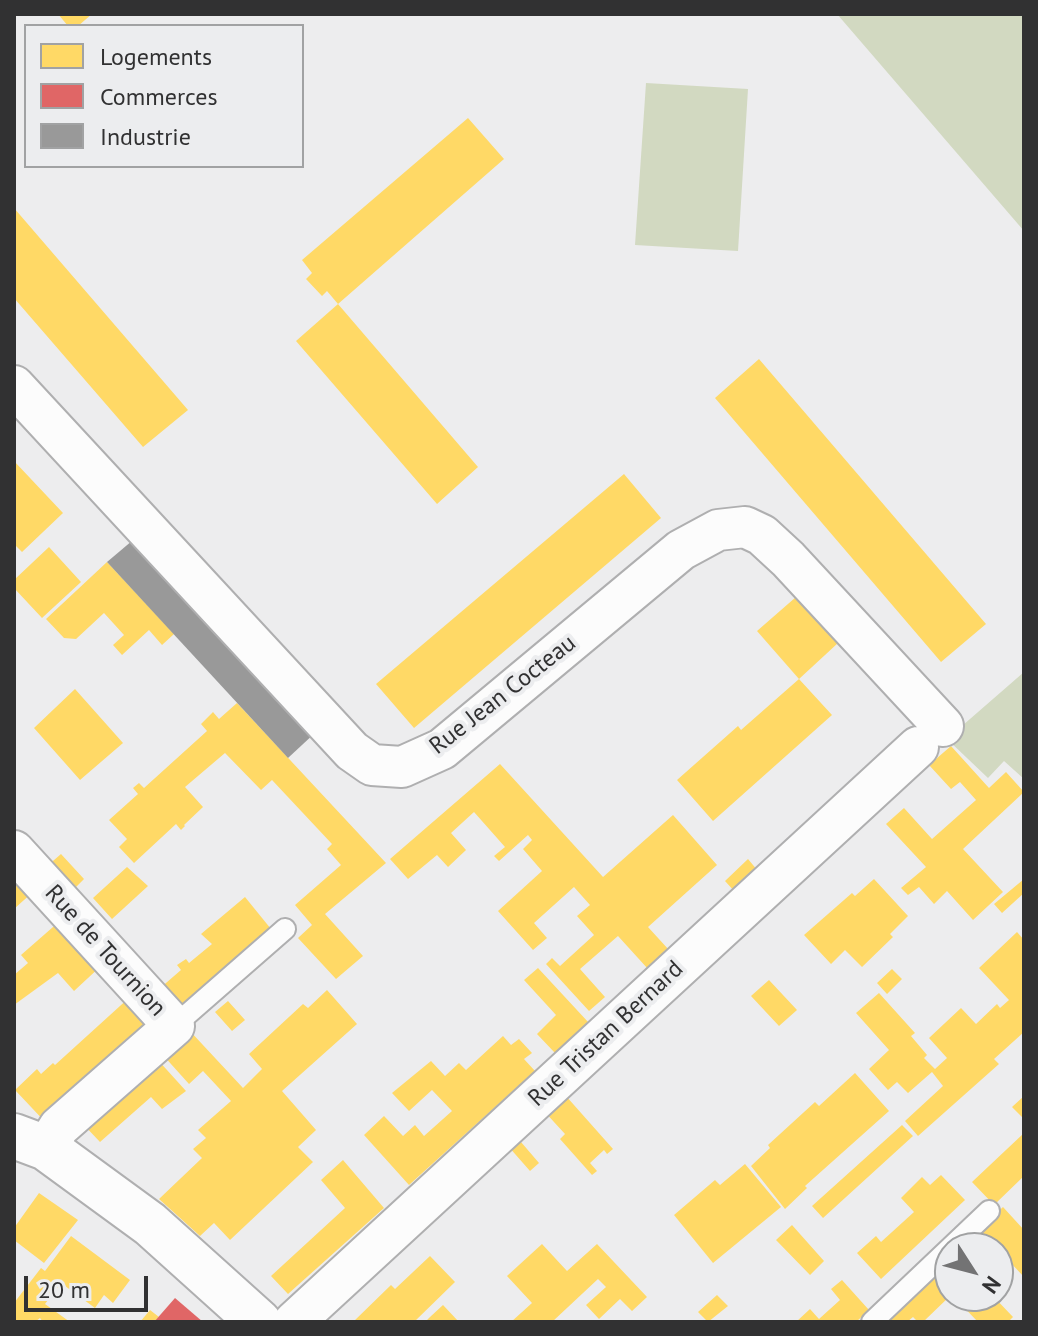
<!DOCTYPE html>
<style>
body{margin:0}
#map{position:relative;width:1038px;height:1336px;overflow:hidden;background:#ededee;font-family:"PT Sans",sans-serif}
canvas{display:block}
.frame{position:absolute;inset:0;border:16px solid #313132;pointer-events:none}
.legend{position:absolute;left:24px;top:24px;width:280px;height:144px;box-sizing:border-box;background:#ecedef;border:2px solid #a1a2a3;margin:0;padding:10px 14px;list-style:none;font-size:24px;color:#313132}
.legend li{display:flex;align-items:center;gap:16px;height:40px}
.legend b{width:40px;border:2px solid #a1a2a3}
.north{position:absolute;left:934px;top:1232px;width:80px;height:80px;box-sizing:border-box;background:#ecedef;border:2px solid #a1a2a3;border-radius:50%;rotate:126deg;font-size:22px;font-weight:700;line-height:32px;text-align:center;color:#313132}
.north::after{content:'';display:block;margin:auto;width:28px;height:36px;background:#737374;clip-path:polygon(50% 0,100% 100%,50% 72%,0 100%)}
.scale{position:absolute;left:24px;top:1276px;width:124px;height:36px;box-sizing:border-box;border:4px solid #313132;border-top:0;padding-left:10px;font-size:24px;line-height:28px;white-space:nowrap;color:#313132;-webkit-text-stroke:6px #ecedef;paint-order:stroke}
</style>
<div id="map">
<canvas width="1038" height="1336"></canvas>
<div class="frame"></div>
<ul class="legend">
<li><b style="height:22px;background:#ffd966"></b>Logements</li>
<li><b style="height:22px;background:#e06666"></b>Commerces</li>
<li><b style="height:22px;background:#999"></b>Industrie</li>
</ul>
<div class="north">N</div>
<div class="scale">20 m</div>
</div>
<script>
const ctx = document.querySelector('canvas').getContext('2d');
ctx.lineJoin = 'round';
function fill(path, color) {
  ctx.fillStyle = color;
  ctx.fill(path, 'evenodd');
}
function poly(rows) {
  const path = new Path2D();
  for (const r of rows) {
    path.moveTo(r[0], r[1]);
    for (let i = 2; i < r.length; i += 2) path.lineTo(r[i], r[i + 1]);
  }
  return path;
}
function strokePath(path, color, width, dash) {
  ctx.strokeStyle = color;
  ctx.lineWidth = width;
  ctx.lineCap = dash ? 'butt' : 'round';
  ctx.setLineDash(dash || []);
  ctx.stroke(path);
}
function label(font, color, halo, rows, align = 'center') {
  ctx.font = font + ' "PT Sans",sans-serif';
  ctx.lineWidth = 8;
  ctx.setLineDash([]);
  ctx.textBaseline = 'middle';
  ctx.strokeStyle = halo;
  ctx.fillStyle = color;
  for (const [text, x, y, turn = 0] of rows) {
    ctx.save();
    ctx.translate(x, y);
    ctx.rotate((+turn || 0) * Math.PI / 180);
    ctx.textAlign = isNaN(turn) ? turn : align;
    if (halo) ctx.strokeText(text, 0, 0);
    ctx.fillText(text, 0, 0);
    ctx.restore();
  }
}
fill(poly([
 [837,14,1024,14,1024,231],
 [646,83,748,89,738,251,635,245],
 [1024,672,1024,779,1004,761,988,778,947,739]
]), '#d2d9c1');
fill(poly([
 [58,14,92,14,78,26,68,26],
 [468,118,504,159,338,304,478,467,437,504,296,341,338,304,327,291,322,296,306,279,312,273,302,260],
 [14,208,188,410,143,447,14,298],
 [759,359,986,624,941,662,715,398],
 [14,461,63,513,22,552,14,544],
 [624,474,661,518,414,728,376,684],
 [49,547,81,582,42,618,14,588,14,580],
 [107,562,174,634,162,645,149,630,122,655,113,645,124,635,104,613,76,639,64,638,46,619],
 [796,597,838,643,799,679,832,715,713,821,677,780,738,726,741,730,799,679,757,631],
 [75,689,123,743,80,780,34,728],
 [237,703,386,863,325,914,363,956,336,979,298,938,312,925,295,905,341,865,327,849,332,844,272,780,261,790,225,753,185,787,203,807,184,825,185,826,181,830,176,824,134,863,119,847,127,839,109,820,138,794,133,788,139,783,144,788,207,731,201,724,213,712,219,719],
 [951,746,989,788,1006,772,1024,792,963,849,1003,892,973,920,947,891,934,904,919,887,908,895,901,888,926,867,886,824,904,808,932,839,976,800,960,782,951,789,929,765],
 [500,764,603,877,673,815,717,865,648,927,669,950,648,969,618,936,580,969,605,997,589,1011,546,964,552,958,560,966,594,935,577,916,590,905,574,887,534,923,547,938,533,950,498,911,542,871,523,849,532,840,528,835,499,861,494,856,505,847,474,812,451,833,466,850,448,867,437,855,408,879,390,859],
 [61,854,84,879,70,893,46,867],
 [748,859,758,871,735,892,725,881],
 [127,867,148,886,112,919,93,898],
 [14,869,34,891,14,909],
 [874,879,908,916,890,934,893,937,862,967,845,950,831,964,804,935,852,893,855,896],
 [1024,879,1024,893,1002,913,994,904],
 [245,897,271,929,183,1003,173,1005,159,989,181,970,177,965,186,959,189,963,212,944,201,934],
 [61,920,102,965,74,991,58,973,14,1005,14,975,28,963,21,955],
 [1017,932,1024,940,1024,1032,994,1059,999,1064,918,1136,905,1121,943,1086,932,1072,908,1093,897,1082,888,1090,869,1069,889,1050,856,1013,879,993,915,1033,911,1036,927,1055,924,1058,935,1069,947,1058,929,1038,961,1008,976,1024,997,1004,1000,1008,1009,1000,979,968],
 [538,968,589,1023,555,1053,537,1034,556,1015,524,980],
 [892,969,902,979,887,994,877,983],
 [769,980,797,1010,779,1026,751,996],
 [327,990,357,1024,282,1091,316,1130,298,1147,313,1162,230,1240,214,1223,200,1236,159,1199,202,1158,193,1149,206,1138,198,1130,231,1101,203,1071,189,1084,162,1054,189,1030,243,1088,262,1069,249,1054,303,1004,308,1008],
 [131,996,154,1021,48,1125,15,1090,37,1069,41,1074,53,1063,55,1065],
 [228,1001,245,1020,232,1031,215,1012],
 [503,1036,511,1045,519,1039,532,1053,524,1059,535,1071,409,1185,364,1135,384,1116,403,1136,415,1125,424,1136,452,1111,432,1090,409,1111,392,1093,431,1061,445,1076,459,1063,466,1070],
 [157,1059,186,1091,162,1109,151,1097,100,1142,82,1123],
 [855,1073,889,1111,805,1186,807,1188,785,1209,751,1166,770,1148,768,1145,815,1102,819,1106],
 [558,1087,613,1149,607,1154,604,1150,590,1163,597,1171,592,1175,560,1139,565,1134,543,1110],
 [1024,1096,1024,1119,1012,1107],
 [902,1125,913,1136,823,1218,812,1206],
 [513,1127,524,1139,521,1142,539,1163,530,1171,501,1138],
 [1024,1133,1024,1176,994,1205,972,1182],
 [343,1160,384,1208,288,1294,271,1276,345,1208,321,1180],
 [745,1164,781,1207,713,1263,674,1215,715,1180,720,1185],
 [941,1175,965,1200,881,1279,857,1253,876,1236,881,1242,914,1212,901,1198,922,1177,930,1185],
 [39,1193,78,1220,44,1263,14,1240,14,1228],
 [1003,1207,1024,1230,1024,1277,979,1229],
 [792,1225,824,1261,810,1275,776,1240],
 [71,1236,130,1280,113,1303,104,1295,95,1308,61,1283,45,1304,70,1322,43,1322,40,1318,35,1322,14,1322,14,1303,41,1268,45,1271],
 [542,1244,567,1271,597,1244,647,1297,632,1311,620,1299,599,1319,586,1305,606,1287,598,1279,552,1322,511,1322,532,1303,507,1276],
 [430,1256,455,1282,414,1322,353,1322,391,1285,395,1289],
 [950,1257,950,1296,923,1322,918,1322,913,1317,907,1322,886,1322],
 [842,1280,869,1310,856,1322,796,1322,810,1309,819,1319,840,1300,831,1289],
 [717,1295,728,1306,708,1322,698,1312],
 [953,1296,993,1296,1013,1317,1008,1322,978,1322],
 [443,1305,459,1322,425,1322,430,1317],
 [150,1310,159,1317,154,1322,140,1322]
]), '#ffd966');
fill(poly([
 [175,1298,203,1322,154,1322]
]), '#e06666');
fill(poly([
 [139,535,316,732,288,758,107,562]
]), '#999');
const lane = poly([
 [174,1026,285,929],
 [872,1322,989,1211]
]);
const street = poly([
 [14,386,352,751,372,765,402,767,442,749,681,550,718,530,745,527,762,535,788,559,943,726],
 [14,851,174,1026,59,1127,46,1148],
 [294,1322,918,747]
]);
const secondary = poly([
 [14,1136,46,1148,150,1224,259,1322]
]);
strokePath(lane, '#afafb0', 24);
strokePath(street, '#afafb0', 44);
strokePath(secondary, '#afafb0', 48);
strokePath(lane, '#fcfcfc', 20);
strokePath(street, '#fcfcfc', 40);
strokePath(secondary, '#fcfcfc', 44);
label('24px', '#313132', '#ecedef', [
 ["Rue Jean Cocteau",503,695,-38],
 ["Rue de Tournion",105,951,48],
 ["Rue Tristan Bernard",606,1034,-43]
]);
</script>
